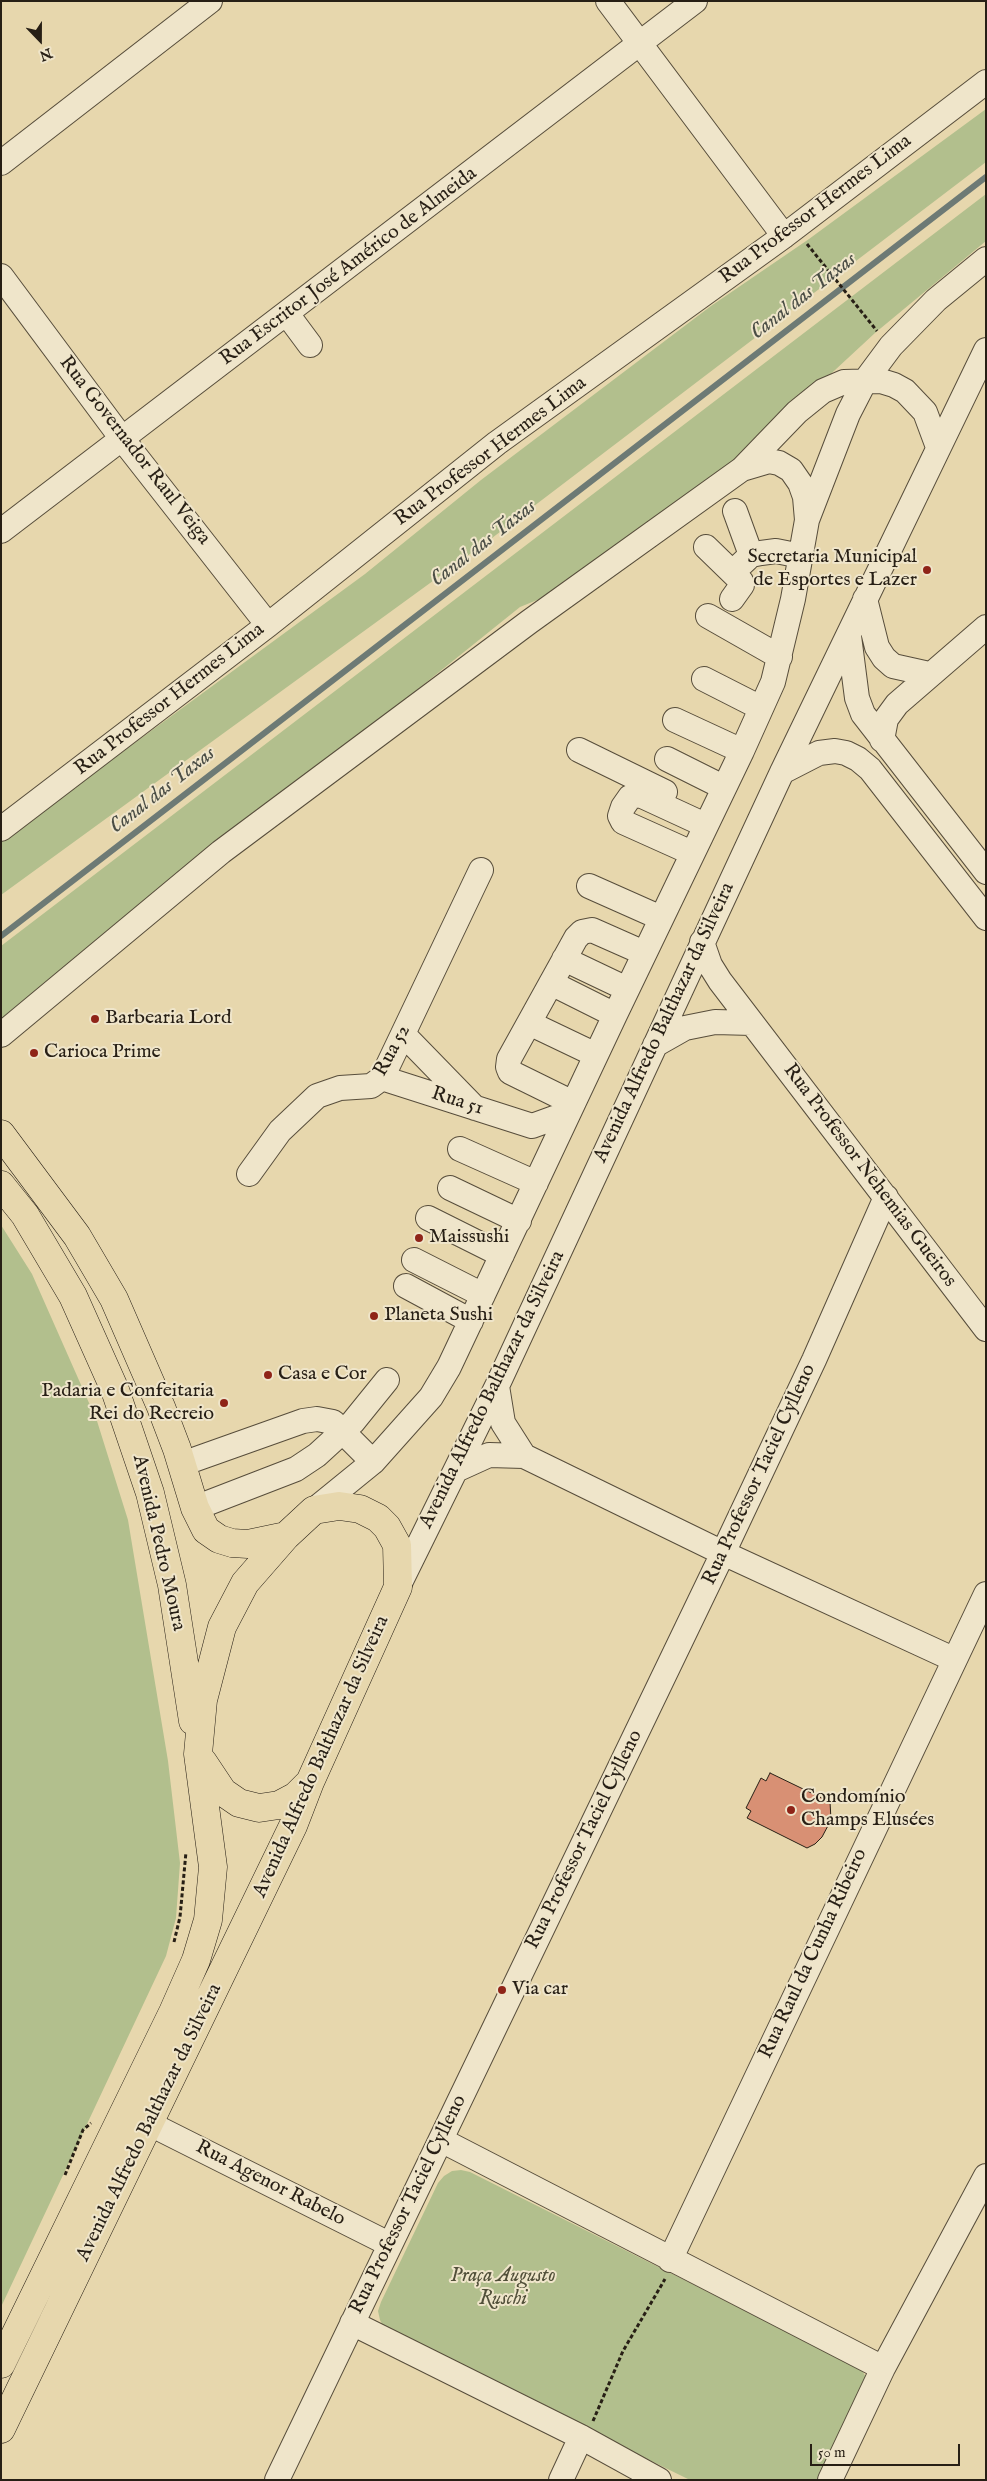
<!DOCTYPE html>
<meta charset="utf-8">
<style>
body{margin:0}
#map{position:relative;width:987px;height:2481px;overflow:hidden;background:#e7d7ad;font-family:"IM FELL English",serif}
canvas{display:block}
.frame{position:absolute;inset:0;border:2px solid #271f15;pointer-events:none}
.north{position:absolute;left:15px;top:15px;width:50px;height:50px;-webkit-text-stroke:4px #efe5ca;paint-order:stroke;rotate:158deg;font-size:14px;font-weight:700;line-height:20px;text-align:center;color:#271f15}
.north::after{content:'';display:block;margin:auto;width:18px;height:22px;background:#271f15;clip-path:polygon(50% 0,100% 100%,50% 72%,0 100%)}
.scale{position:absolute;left:810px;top:2444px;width:150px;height:22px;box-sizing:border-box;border:2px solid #271f15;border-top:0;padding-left:6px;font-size:15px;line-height:18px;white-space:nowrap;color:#271f15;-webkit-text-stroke:4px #efe5ca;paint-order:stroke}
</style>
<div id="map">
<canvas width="987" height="2481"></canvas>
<div class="frame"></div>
<div class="north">N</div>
<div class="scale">50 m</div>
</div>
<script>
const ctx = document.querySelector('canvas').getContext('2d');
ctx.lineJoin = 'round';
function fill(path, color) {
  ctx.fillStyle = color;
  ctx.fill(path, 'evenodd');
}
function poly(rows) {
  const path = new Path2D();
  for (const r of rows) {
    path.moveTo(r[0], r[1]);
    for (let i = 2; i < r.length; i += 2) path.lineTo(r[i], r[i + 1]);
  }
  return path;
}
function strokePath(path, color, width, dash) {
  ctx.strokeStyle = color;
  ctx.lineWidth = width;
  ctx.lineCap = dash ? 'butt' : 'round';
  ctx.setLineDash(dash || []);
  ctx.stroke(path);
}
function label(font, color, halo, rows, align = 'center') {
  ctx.font = font + ' "IM FELL English",serif';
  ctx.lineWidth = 4;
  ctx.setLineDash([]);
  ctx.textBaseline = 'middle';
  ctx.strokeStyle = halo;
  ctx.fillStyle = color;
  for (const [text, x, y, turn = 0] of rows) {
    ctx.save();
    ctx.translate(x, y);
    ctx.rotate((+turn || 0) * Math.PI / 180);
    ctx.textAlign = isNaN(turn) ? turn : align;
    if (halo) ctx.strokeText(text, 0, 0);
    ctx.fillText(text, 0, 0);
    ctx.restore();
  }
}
fill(poly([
 [986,109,986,162,492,538,1,895,1,841,365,574,481,480,711,306,809,239],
 [986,194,986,241,875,333,740,458,569,587,520,607,57,979,1,1019,1,946],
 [1,1225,32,1274,97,1421,128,1520,168,1761,180,1863,176,1918,166,1956,1,2307],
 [461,2170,470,2172,861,2369,866,2377,828,2480,690,2480,392,2334,384,2328,380,2320,378,2311,381,2302,438,2183,444,2176,452,2171]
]), '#b2bf8d');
strokePath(poly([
 [1,936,986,177]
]), '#6d7a75', 6);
const building = poly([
 [770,1773,830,1802,831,1820,822,1837,815,1844,807,1848,747,1818,751,1811,746,1808,761,1778,766,1781,770,1773]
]);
fill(building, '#d89074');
strokePath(building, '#271f15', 1);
const minor = poly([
 [608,1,784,236],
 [1,163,210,1],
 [1,276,123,440,268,625],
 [287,314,310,345],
 [742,469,769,461,779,463,791,470,800,483,805,497,807,520],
 [735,511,751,555],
 [1,531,695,1],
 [706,547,741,581,742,585,732,599],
 [733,572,751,555,761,553,776,551,801,556],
 [865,599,877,647,884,658,893,666,929,674],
 [708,616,780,657],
 [849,636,857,698,863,714,986,872],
 [704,679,761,708],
 [675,720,742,751],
 [882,740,886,719,897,704,986,627],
 [579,750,665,792],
 [667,759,723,787],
 [782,772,819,753,835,751,846,753,858,759,870,769,986,918],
 [1,829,268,625,497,443,784,236,986,82],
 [692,853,623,822,620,816,623,807,630,797,640,795,705,825],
 [589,886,661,918],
 [702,942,710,965,720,981,986,1329],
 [564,959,627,989],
 [551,983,615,1015],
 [529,1023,596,1055],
 [403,1034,475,1108],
 [1,1035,221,852,529,622,742,469,797,412,823,391,844,382,881,381,894,385,905,391,925,412,938,447],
 [655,1045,685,1028,715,1022,752,1023],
 [382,1078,532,1126,568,1113],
 [573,1103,510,1072,508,1067,509,1059,576,938,582,932,592,930,644,953],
 [460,1149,536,1183],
 [249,1174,280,1131,317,1096,340,1088,371,1086,382,1078,481,870],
 [450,1188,519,1221],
 [428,1218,502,1255],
 [414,1260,483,1295],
 [406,1286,471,1321],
 [497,1386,503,1423,524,1456],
 [182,1464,303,1421,317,1419,333,1422,373,1462],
 [456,1470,489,1455,524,1456,723,1553,953,1659],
 [195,1508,296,1469,317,1455,353,1422,387,1380],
 [314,1510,373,1462,431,1397,449,1367,615,1015,742,751,773,682,793,599,807,520,848,414,865,381,891,346,936,300,986,259],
 [398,1587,497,1386,782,772,986,350],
 [150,2124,389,2244],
 [441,2140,883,2368],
 [670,2260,986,1594],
 [352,2323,581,2437,659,2480],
 [277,2480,723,1553,814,1360,886,1197],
 [561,2480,581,2437],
 [830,2480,883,2368,986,2176]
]);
const major = poly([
 [1,1134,77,1236,114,1299,161,1407,177,1449,195,1508,206,1530,219,1539,232,1543,248,1544,286,1536],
 [1,1185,25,1215,73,1296,115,1390,150,1493,172,1585,193,1721],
 [203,1762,223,1792,239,1803,259,1808,279,1805,296,1796,310,1782],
 [1,2364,173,2012,196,1960,208,1920,213,1867,198,1754,203,1700,222,1627,245,1583,286,1536,314,1510,339,1506,360,1509,378,1518,387,1527,397,1545,398,1587,310,1782,293,1826,1,2429]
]);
strokePath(minor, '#574d3b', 26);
strokePath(major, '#271f15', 29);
strokePath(poly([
 [807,244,877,331],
 [174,1942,180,1917,186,1852],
 [65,2175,83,2130,91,2123],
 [593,2421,623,2351,665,2279]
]), '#271f15', 3, [4, 2.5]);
strokePath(minor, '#efe5ca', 24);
strokePath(major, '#e7d7ad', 28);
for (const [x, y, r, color] of [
 [927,570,5,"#8f2418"],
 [95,1019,5,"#8f2418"],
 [34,1053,5,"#8f2418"],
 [419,1238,5,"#8f2418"],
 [374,1316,5,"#8f2418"],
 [268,1375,5,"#8f2418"],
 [224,1403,5,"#8f2418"],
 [791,1810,5,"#8f2418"],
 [502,1990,5,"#8f2418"]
]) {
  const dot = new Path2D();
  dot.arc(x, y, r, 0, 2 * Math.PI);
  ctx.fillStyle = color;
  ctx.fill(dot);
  strokePath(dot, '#efe5ca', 2);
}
label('20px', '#271f15', '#efe5ca', [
 ["Rua Professor Hermes Lima",816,210,-37],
 ["Rua Escritor José Américo de Almeida",349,267,-37],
 ["Rua Governador Raul Veiga",134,451,52],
 ["Rua Professor Hermes Lima",491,452,-37],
 ["Rua Professor Hermes Lima",170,700,-38],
 ["Avenida Alfredo Balthazar da Silveira",665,1023,-65],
 ["Rua 52",393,1051,-62],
 ["Rua 51",457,1102,18],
 ["Rua Professor Nehemias Gueiros",869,1176,53],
 ["Avenida Alfredo Balthazar da Silveira",493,1390,-64],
 ["Rua Professor Taciel Cylleno",760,1475,-65],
 ["Avenida Pedro Moura",158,1543,77],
 ["Avenida Alfredo Balthazar da Silveira",322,1757,-66],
 ["Rua Professor Taciel Cylleno",585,1840,-64],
 ["Rua Raul da Cunha Ribeiro",814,1954,-65],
 ["Avenida Alfredo Balthazar da Silveira",150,2123,-64],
 ["Rua Agenor Rabelo",270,2184,27],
 ["Rua Professor Taciel Cylleno",409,2205,-64]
]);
label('20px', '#271f15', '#efe5ca', [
 ["Secretaria Municipal",917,558,"right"],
 ["de Esportes e Lazer",917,581,"right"],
 ["Barbearia Lord",105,1019],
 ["Carioca Prime",44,1053],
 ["Maissushi",429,1238],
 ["Planeta Sushi",384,1316],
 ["Casa e Cor",278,1375],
 ["Padaria e Confeitaria",214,1392,"right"],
 ["Rei do Recreio",214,1415,"right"],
 ["Condomínio",801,1798],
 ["Champs Elusées",801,1821],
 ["Via car",512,1990]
], 'left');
label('italic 20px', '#514f39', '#efe5ca', [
 ["Praça Augusto",503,2277],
 ["Ruschi",503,2300]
]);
label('italic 21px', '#4a4d45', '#efe5ca', [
 ["Canal das Taxas",804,297,-38],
 ["Canal das Taxas",484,544,-38],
 ["Canal das Taxas",163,791,-38]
]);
</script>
